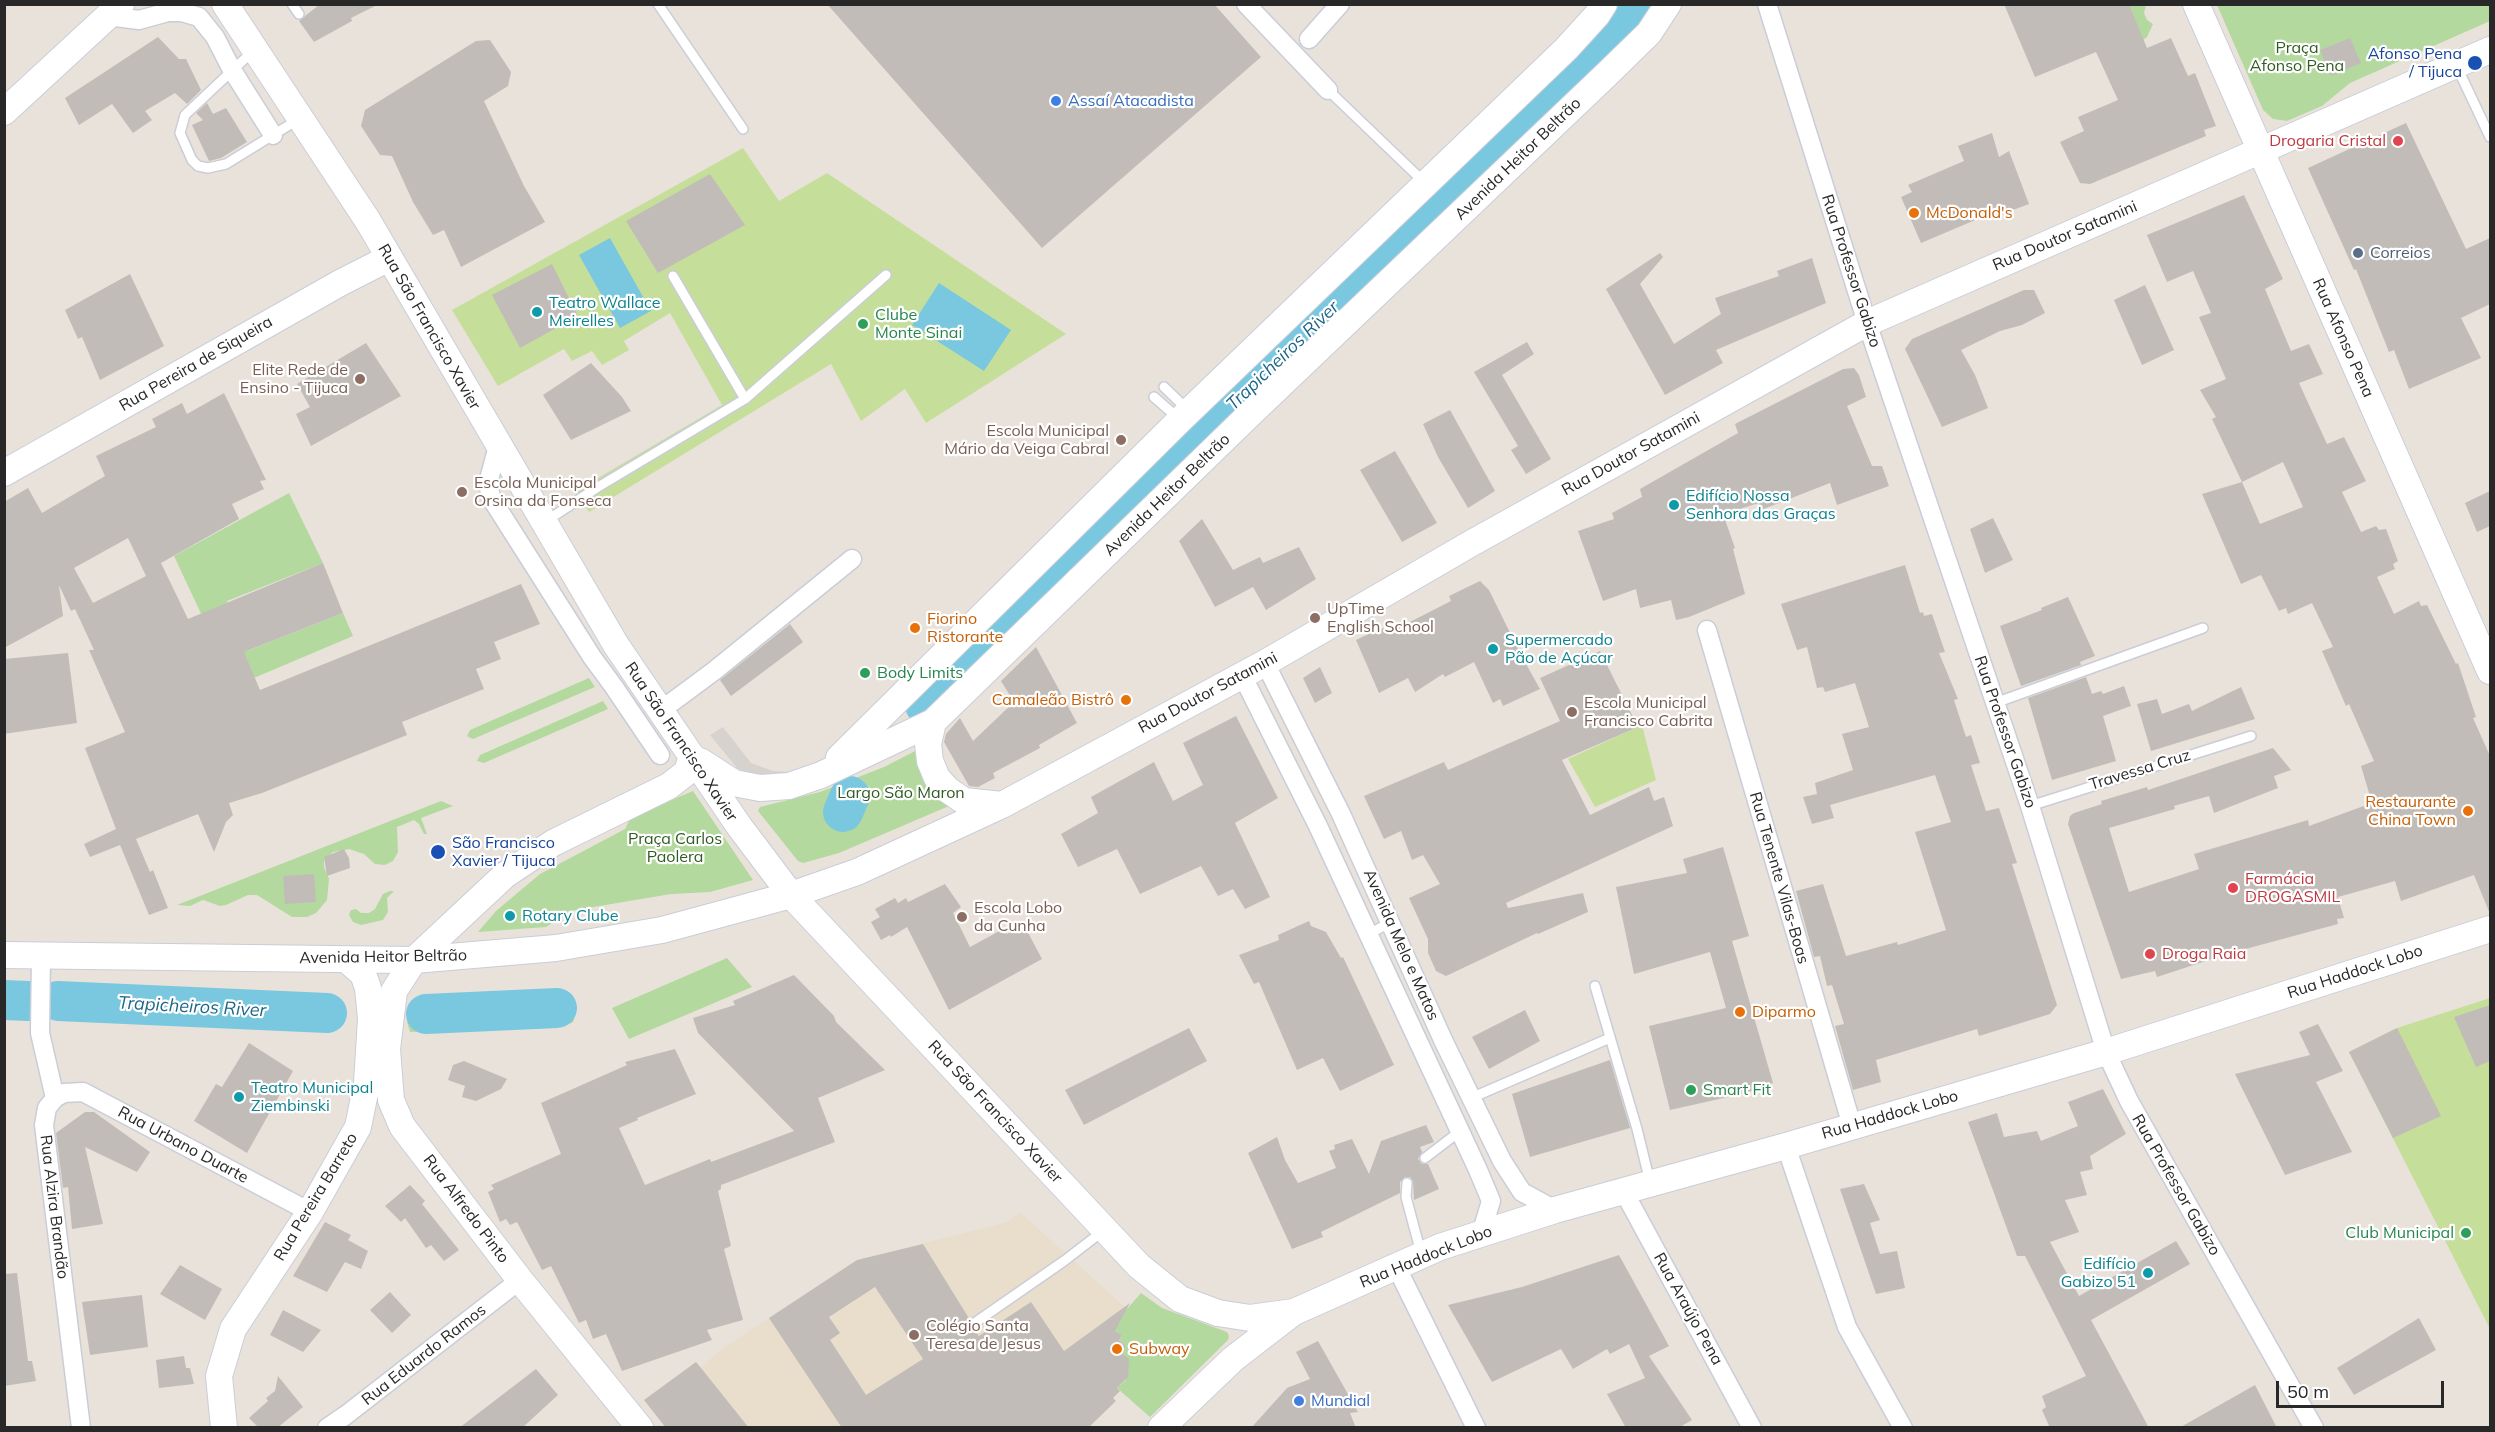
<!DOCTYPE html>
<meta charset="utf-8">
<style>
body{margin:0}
#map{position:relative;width:2495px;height:1432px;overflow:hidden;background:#e9e2db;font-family:Mulish,sans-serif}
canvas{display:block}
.frame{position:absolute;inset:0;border:6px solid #282828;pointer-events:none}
.scale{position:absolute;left:2276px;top:1381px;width:168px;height:27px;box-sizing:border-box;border:3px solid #282828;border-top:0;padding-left:8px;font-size:18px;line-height:21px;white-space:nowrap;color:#282828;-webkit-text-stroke:4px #fff;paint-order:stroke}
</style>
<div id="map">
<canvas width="2495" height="1432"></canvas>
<div class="frame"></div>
<div class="scale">50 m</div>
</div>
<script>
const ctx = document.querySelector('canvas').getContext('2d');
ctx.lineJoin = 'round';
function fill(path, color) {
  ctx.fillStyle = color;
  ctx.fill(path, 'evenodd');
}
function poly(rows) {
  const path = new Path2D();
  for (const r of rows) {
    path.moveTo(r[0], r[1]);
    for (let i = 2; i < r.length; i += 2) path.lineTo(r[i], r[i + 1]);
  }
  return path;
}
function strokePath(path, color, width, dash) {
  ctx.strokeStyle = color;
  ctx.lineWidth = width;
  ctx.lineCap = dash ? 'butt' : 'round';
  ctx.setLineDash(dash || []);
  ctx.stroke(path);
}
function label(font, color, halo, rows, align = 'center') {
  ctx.font = font + ' Mulish,sans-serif';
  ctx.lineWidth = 4.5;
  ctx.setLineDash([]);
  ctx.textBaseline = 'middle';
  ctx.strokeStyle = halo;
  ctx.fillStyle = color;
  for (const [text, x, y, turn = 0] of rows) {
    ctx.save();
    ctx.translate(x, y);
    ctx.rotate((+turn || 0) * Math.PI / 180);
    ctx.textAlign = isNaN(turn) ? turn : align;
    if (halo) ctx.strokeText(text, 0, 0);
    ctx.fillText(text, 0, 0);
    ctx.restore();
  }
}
fill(poly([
 [1020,1212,1127,1309,1108,1319,1036,1371,947,1427,666,1427,644,1400,696,1362,701,1368,719,1351,857,1260,1007,1222]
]), '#e9decc');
fill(poly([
 [2129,5,2146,5,2144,13,2147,20,2153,24,2147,37,2143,40],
 [2217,5,2490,5,2490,21,2350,83,2322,106,2287,121,2273,119,2263,110],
 [289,493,323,563,227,601,247,651,343,613,353,636,235,686,174,556],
 [589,678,595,687,473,739,467,736,470,730],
 [603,701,608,709,484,763,477,761,480,755],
 [921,748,956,803,839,853,803,863,798,861,758,811,760,807,820,792,884,767],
 [840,792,860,801,853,817,833,807],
 [693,791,753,880,710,892,671,894,570,911,546,927,478,932,496,911,540,874,625,829,631,817],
 [441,801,453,806,421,818,427,834,424,834,419,824,414,820,397,827,398,852,393,861,385,865,375,864,364,854,349,849,333,852,324,860,324,867,329,879,327,900,316,913,307,917,292,917,257,895,248,895,226,905,220,906,203,900,190,906,177,905],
 [390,891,394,891,387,898,388,912,383,920,361,925,353,922,349,915,351,910,356,909,361,913,369,913,375,909,383,894],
 [727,958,752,987,629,1039,612,1008],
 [568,993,571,995,574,1020,572,1023,510,1028,410,1032,407,1022,416,1008,435,1004],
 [1141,1293,1162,1308,1227,1332,1229,1336,1228,1340,1150,1417,1117,1388,1126,1380,1122,1376,1121,1353,1126,1346,1119,1340,1122,1335,1115,1331,1108,1319,1127,1309]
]), '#b4d99e');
fill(poly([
 [743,148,779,201,827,173,1066,334,926,423,905,389,861,421,831,364,589,512,576,491,722,405,670,313,624,341,629,350,602,365,592,351,572,361,564,349,498,386,452,310],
 [1642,725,1656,780,1595,807,1568,759],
 [2490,998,2490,1329,2349,1052,2397,1028]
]), '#c5df9b');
fill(poly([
 [723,727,751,763,773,771,788,772,802,769,789,776,753,775,737,768,710,735]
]), '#d6d2cd');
fill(poly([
 [610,238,651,311,620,328,579,255],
 [939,283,1011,330,984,371,912,325]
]), '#7ac8df');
strokePath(poly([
 [925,705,1617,31,1638,4],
 [843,812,850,796],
 [4,1000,28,1001],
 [58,1001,327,1013],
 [426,1014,557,1008]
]), '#7ac8df', 40);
fill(poly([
 [320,4,379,4,351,18,352,21,314,42,299,21],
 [827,4,1214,4,1261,57,1042,248],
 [2004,4,2129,4,2147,48,2171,38,2188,76,2195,73,2216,126,2204,130,2206,136,2090,184,2080,183,2060,142,2084,131,2078,117,2118,100,2096,52,2035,77],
 [158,37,179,59,186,59,201,90,187,104,175,93,145,111,152,120,133,133,112,104,79,125,65,98],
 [2350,38,2361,63,2331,76,2320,50],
 [490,40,511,72,508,86,484,101,524,186,545,222,461,267,444,230,433,235,413,202,392,156,380,155,361,126,365,110,476,41],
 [207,103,213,114,226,108,247,142,221,158,209,161,192,125,203,120,196,113],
 [2406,123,2466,249,2490,238,2490,304,2461,318,2481,358,2409,389,2394,350,2389,352,2356,269,2354,270,2308,168],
 [1992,133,1999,157,2009,151,2029,204,1989,219,1987,215,1921,243,1901,197,1912,192,1908,185,1964,161,1958,146],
 [710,174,745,225,658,273,626,221],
 [2244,195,2283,279,2265,289,2291,351,2309,344,2323,374,2299,383,2327,444,2344,437,2366,481,2342,492,2361,532,2376,526,2379,530,2386,529,2398,561,2393,564,2395,569,2377,577,2394,614,2419,601,2421,606,2427,605,2456,664,2458,663,2476,717,2473,718,2490,756,2490,914,2474,875,2401,901,2395,881,2338,897,2344,918,2337,919,2338,924,2227,954,2157,977,2155,971,2121,979,2068,824,2070,816,2074,813,2102,804,2101,801,2147,787,2148,790,2273,748,2291,770,2274,776,2278,788,2214,813,2209,796,2174,806,2175,809,2109,828,2129,892,2199,869,2194,854,2308,820,2309,826,2372,803,2361,766,2374,761,2349,704,2346,706,2322,651,2333,647,2312,603,2288,614,2286,608,2279,611,2261,575,2241,584,2202,494,2242,482,2212,419,2216,417,2200,390,2226,379,2199,317,2211,313,2193,271,2167,282,2147,235],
 [2283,462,2303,507,2260,524,2242,482],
 [1660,253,1663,257,1640,284,1674,344,1721,314,1715,298,1779,276,1777,271,1812,258,1826,303,1716,350,1723,363,1665,395,1606,289],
 [552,264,578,316,520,348,492,295],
 [130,274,164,346,100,380,82,337,78,339,65,310],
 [2145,285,2174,350,2142,365,2114,300],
 [2024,290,2034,290,2045,313,2022,325,2000,331,1961,350,1975,375,1988,408,1942,427,1905,349,1912,339],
 [1527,342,1534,354,1502,375,1551,459,1526,474,1511,450,1518,446,1474,372],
 [366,343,401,396,311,446,296,414,310,407,297,384],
 [591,363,622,397,631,411,571,440,543,395],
 [1854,368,1859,375,1866,397,1847,406,1872,466,1882,466,1889,486,1837,505,1830,483,1761,510,1759,503,1723,514,1735,548,1733,549,1745,594,1689,617,1676,620,1671,600,1640,608,1636,589,1603,601,1578,531,1614,519,1612,513,1642,497,1640,489,1738,433,1735,424,1843,369],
 [224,393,266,480,260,481,264,489,232,504,239,519,161,563,188,619,323,563,343,613,244,652,260,690,521,584,540,624,494,642,501,659,476,669,484,689,402,722,407,735,262,793,229,803,233,815,226,822,214,852,198,814,136,839,150,872,153,870,168,908,149,915,120,845,90,857,84,844,116,829,85,748,125,732,89,650,94,650,75,609,71,611,59,585,63,616,4,648,4,502,28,488,42,513,105,476,96,456,156,427,152,419,182,403,187,414],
 [128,538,146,576,93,603,74,568],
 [1450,410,1495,491,1468,508,1438,457,1423,424],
 [1395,451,1437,523,1402,542,1360,470],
 [2490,491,2490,526,2477,532,2465,503],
 [1993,518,2013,560,1985,573,1970,529],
 [1202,519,1233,570,1260,557,1263,563,1299,547,1316,579,1266,610,1253,587,1215,607,1179,541],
 [1905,565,1920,613,1923,612,1924,616,1932,614,1945,652,1939,653,1958,699,1954,700,1966,737,1971,735,1980,763,1971,765,1986,811,1999,808,2017,863,2012,864,2057,1005,2050,1014,1979,1036,1977,1029,1876,1060,1881,1082,1853,1090,1835,1026,1844,1024,1832,985,1827,986,1820,956,1814,957,1796,891,1823,884,1846,956,1897,942,1898,945,1946,930,1915,832,1951,822,1935,775,1830,805,1834,818,1812,824,1803,797,1817,794,1815,783,1853,770,1842,734,1869,727,1855,683,1825,692,1823,687,1817,688,1807,647,1797,650,1781,604],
 [1480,581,1489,590,1521,655,1540,689,1503,706,1500,699,1493,703,1474,662,1445,677,1443,674,1415,692,1408,678,1379,693,1356,640,1379,629,1406,624,1451,601,1449,596],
 [2068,597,2095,656,2080,662,2081,665,2021,686,2000,626,2042,610,2041,608],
 [790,624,803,642,731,696,720,680],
 [1036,647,1077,723,1039,745,1040,748,993,773,995,778,978,787,969,786,944,742,946,734,960,718,973,741,1014,702,1001,681],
 [1600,651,1638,727,1562,760,1590,815,1649,787,1654,801,1664,797,1673,826,1506,903,1508,908,1583,893,1588,912,1538,934,1537,933,1446,976,1436,971,1428,953,1428,939,1409,898,1440,884,1423,855,1412,860,1401,831,1384,839,1364,796,1444,762,1448,770,1560,721,1540,678],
 [68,653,77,723,4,734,4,659],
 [1320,667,1332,693,1315,703,1303,678],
 [2086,677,2092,694,2101,691,2103,694,2124,686,2131,706,2103,716,2116,761,2052,780,2028,698],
 [2241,687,2255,719,2151,751,2137,704,2157,699,2162,714,2189,704,2192,711],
 [1236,716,1278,798,1235,823,1270,897,1245,909,1233,889,1218,896,1201,866,1140,894,1117,849,1078,867,1061,834,1098,813,1091,797,1154,762,1173,801,1203,785,1183,743],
 [1723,847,1749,936,1732,941,1773,1083,1746,1093,1670,1110,1649,1026,1726,1008,1710,952,1634,974,1616,887,1687,873,1683,859],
 [344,849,349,858,350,868,327,876,324,857],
 [314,874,316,902,285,904,283,876],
 [945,884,961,907,953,913,970,947,1005,928,1007,934,1024,925,1042,959,949,1010,907,927,891,937,890,935,881,940,871,922,880,917,875,909,895,898,898,903,906,898,908,902],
 [1309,921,1311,926,1326,932,1341,958,1343,957,1394,1065,1340,1091,1323,1058,1297,1070,1259,982,1254,984,1239,955,1279,940,1278,935],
 [794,975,834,1016,836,1022,885,1070,818,1098,835,1142,721,1185,721,1189,718,1191,731,1246,724,1249,743,1320,707,1330,712,1340,622,1371,606,1334,593,1339,586,1320,579,1323,551,1266,542,1270,517,1222,510,1225,506,1219,500,1222,488,1192,494,1189,491,1185,561,1154,541,1103,627,1065,625,1062,675,1049,696,1094,637,1118,638,1120,619,1128,645,1185,710,1159,711,1162,794,1131,698,1033,693,1018,735,1005,733,1001],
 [2490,1005,2490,1061,2476,1067,2454,1017],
 [1525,1010,1540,1041,1489,1069,1472,1037],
 [2318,1024,2343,1071,2316,1082,2352,1152,2285,1175,2235,1074,2310,1055,2299,1032],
 [1189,1028,1207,1061,1084,1125,1065,1090],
 [2397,1028,2441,1116,2393,1138,2349,1052],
 [249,1043,293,1071,247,1153,194,1121,216,1084,222,1087],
 [1610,1060,1630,1128,1530,1157,1512,1094],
 [464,1061,507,1079,501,1089,476,1101,462,1097,465,1086,448,1080,453,1065],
 [2103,1089,2126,1134,2090,1156,2093,1169,2080,1172,2087,1195,2065,1200,2079,1232,2050,1242,2079,1296,2176,1241,2190,1264,2091,1320,2149,1428,2050,1428,2042,1410,2046,1407,2042,1396,2086,1376,2025,1256,2017,1256,1968,1122,1997,1113,2004,1137,2037,1131,2041,1141,2078,1126,2068,1102],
 [85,1112,94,1112,150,1152,137,1172,85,1147,103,1224,72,1229,68,1187,63,1188,56,1133],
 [1426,1125,1434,1142,1420,1147,1422,1152,1418,1159,1422,1164,1428,1164,1439,1189,1414,1200,1413,1181,1410,1177,1405,1177,1400,1182,1400,1193,1321,1232,1323,1237,1292,1249,1248,1153,1277,1137,1285,1160,1298,1183,1336,1168,1329,1151,1335,1149,1334,1145,1352,1139,1369,1174,1381,1141],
 [1864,1184,1880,1220,1870,1223,1880,1254,1897,1251,1905,1288,1876,1294,1840,1189],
 [410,1185,425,1201,422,1204,459,1250,444,1261,431,1245,426,1248,405,1218,401,1222,385,1206],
 [325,1222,351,1235,348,1240,368,1251,361,1269,345,1262,327,1292,293,1276],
 [923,1244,970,1320,970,1325,979,1336,1031,1302,1064,1351,1130,1303,1115,1331,1122,1335,1119,1340,1126,1346,1121,1353,1129,1359,1128,1377,1117,1388,1120,1391,1113,1398,1116,1401,1088,1428,842,1428,769,1318,857,1260],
 [875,1287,923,1359,866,1395,830,1340,840,1333,829,1317],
 [1619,1255,1669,1346,1649,1356,1692,1420,1678,1428,1626,1428,1607,1394,1645,1378,1629,1344,1610,1354,1607,1349,1573,1369,1561,1349,1492,1382,1448,1305,1522,1287],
 [180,1265,222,1289,205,1320,160,1294],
 [17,1273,28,1361,32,1361,36,1381,4,1386,4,1274],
 [390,1292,411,1315,392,1333,370,1310],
 [142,1295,148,1347,90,1355,82,1302],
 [283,1310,321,1330,303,1352,270,1335],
 [2419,1318,2436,1350,2354,1395,2337,1368],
 [1318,1341,1358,1412,1350,1413,1356,1428,1251,1428,1287,1388,1310,1379,1296,1352],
 [184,1356,186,1368,190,1368,194,1384,159,1388,156,1360],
 [696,1362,701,1368,749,1428,666,1428,644,1400],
 [536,1369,558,1395,522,1428,459,1428],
 [278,1376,303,1407,277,1428,259,1428,249,1418,268,1401,266,1398,275,1391],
 [2255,1385,2277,1428,2179,1428]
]), '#c1bcb8');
const lane = poly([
 [292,4,299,14],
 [658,4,743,129],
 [253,51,185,115,180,133,192,160,198,166,208,168,226,164,299,119],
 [2457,67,2490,137],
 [1328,90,1424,182],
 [673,276,745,399],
 [1164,387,1188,410],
 [1154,397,1178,418],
 [546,521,598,487,745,399,886,275],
 [1995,703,2203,628],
 [2030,806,2251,736],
 [1369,934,1391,922],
 [1595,986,1637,1129,1650,1182],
 [1471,1098,1610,1038],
 [1425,1158,1459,1132],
 [1407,1183,1406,1197,1421,1253],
 [976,1322,1064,1261,1103,1231]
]);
const street = poly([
 [1246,4,1328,90],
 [1767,4,1867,323,2030,806,2106,1052,2129,1101,2314,1428],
 [108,16,139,20,168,12,182,12,199,17,215,37,232,70,273,135],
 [1309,39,1340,4],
 [498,446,488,483,491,498,592,657,614,687,660,755],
 [1707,630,1852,1126],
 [1265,663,1341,814,1443,1040,1502,1161,1522,1192,1555,1210],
 [1242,675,1318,826,1478,1170,1491,1201,1481,1234],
 [660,711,714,671,852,559],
 [41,955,40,1033,55,1098],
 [1786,1146,1847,1327,1903,1428],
 [1623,1190,1752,1428],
 [1396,1266,1476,1428],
 [81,1428,44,1125,47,1108,55,1098,64,1093,83,1092,310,1212],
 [327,1428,346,1415,520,1280]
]);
const secondary = poly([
 [225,4,368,221,616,645,739,826,791,895,1139,1266,1180,1299,1218,1313,1250,1318,1294,1312],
 [2196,4,2490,671],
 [4,112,121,4],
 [4,473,340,283,389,258],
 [933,722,928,744,930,761,937,778,948,790,964,801,1002,805],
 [839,758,1180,420,1566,49,1597,15,1604,4],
 [700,761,734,783,760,788,789,786,821,775,933,722,1247,417,1607,74,1649,33,1668,4],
 [4,955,414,960,556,948,662,930,791,895,857,872,1002,805,1265,663,1470,544,1867,323,2490,50],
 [224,1428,219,1376,233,1329,310,1212,358,1127,367,1083,371,1019,368,988,363,974,348,961],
 [640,1428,520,1280,402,1126,391,1100,387,1049,394,991,414,960,505,875,553,843,669,786,687,772,692,756],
 [1161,1428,1233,1359,1294,1312,1440,1247,1555,1210,1786,1146,2106,1052,2490,929]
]);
strokePath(lane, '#cacdd8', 12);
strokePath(street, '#cacdd8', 21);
strokePath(secondary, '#cacdd8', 28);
strokePath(lane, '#fff', 9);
strokePath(street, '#fff', 18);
strokePath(secondary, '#fff', 26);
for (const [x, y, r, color] of [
 [2475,63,8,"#1a4fb4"],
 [1056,101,6,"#3f7fe0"],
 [2398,141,6,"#e0444e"],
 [1914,213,6,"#e8710a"],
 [2358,253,6,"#5c6f8a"],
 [537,312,6,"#0f9aa8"],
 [863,324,6,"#2e9e5b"],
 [360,379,6,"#8d6e63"],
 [1121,440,6,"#8d6e63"],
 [462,492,6,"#8d6e63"],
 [1674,505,6,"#0f9aa8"],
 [1315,618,6,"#8d6e63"],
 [915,628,6,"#e8710a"],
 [1493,649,6,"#0f9aa8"],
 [865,673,6,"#2e9e5b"],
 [1126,700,6,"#e8710a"],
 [1572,712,6,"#8d6e63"],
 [2468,811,6,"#e8710a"],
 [438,852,8,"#1a4fb4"],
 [2233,888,6,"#e0444e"],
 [510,916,6,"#0f9aa8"],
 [962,917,6,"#8d6e63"],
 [2150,954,6,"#e0444e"],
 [1740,1012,6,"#e8710a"],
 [1691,1090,6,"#2e9e5b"],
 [239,1097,6,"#0f9aa8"],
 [2466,1233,6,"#2e9e5b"],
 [2148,1273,6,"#0f9aa8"],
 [914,1335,6,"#8d6e63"],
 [1117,1349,6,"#e8710a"],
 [1299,1401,6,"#3f7fe0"]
]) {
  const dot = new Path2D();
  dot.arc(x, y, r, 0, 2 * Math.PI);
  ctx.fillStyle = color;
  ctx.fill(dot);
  strokePath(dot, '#fff', 2);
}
label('16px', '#305b22', '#fff', [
 ["Praça",2297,48],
 ["Afonso Pena",2297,66],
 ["Largo São Maron",901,793],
 ["Praça Carlos",675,839],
 ["Paolera",675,857]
]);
label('16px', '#164399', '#fff', [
 ["Afonso Pena",2462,54],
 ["/ Tijuca",2462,72],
 ["São Francisco",452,843,"left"],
 ["Xavier / Tijuca",452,861,"left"]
], 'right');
label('16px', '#366cbe', '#fff', [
 ["Assaí Atacadista",1068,101],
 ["Mundial",1311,1401]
], 'left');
label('16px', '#be3a42', '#fff', [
 ["Drogaria Cristal",2386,141,"right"],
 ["Farmácia",2245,879],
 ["DROGASMIL",2245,897],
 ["Droga Raia",2162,954]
], 'left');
label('16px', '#282828', '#fff', [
 ["Avenida Heitor Beltrão",1518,159,-44],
 ["Rua Doutor Satamini",2065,236,-23],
 ["Rua Professor Gabizo",1851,271,72],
 ["Rua São Francisco Xavier",429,327,60],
 ["Rua Afonso Pena",2343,338,66],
 ["Rua Pereira de Siqueira",196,364,-30],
 ["Rua Doutor Satamini",1631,454,-29],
 ["Avenida Heitor Beltrão",1167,495,-44],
 ["Rua Doutor Satamini",1208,693,-28],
 ["Rua Professor Gabizo",2005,732,71],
 ["Rua São Francisco Xavier",681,742,56],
 ["Travessa Cruz",2140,770,-17],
 ["Rua Tenente Vilas-Boas",1779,878,74],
 ["Avenida Melo e Matos",1401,945,66],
 ["Avenida Heitor Beltrão",383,957,-1],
 ["Rua Haddock Lobo",2355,972,-18],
 ["Rua São Francisco Xavier",995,1112,47],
 ["Rua Haddock Lobo",1890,1115,-16],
 ["Rua Urbano Duarte",183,1145,28],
 ["Rua Professor Gabizo",2176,1185,60],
 ["Rua Pereira Barreto",316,1197,-59],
 ["Rua Alzira Brandão",54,1207,83],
 ["Rua Alfredo Pinto",466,1209,53],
 ["Rua Haddock Lobo",1426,1257,-22],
 ["Rua Araújo Pena",1688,1309,61],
 ["Rua Eduardo Ramos",424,1355,-38]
]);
label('16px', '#c56008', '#fff', [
 ["McDonald's",1926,213],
 ["Fiorino",927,619],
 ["Ristorante",927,637],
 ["Camaleão Bistrô",1114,700,"right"],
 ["Restaurante",2456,802,"right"],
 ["China Town",2456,820,"right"],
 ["Diparmo",1752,1012],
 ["Subway",1129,1349]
], 'left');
label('16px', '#4e5e75', '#fff', [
 ["Correios",2370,253]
], 'left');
label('16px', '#0d838f', '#fff', [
 ["Teatro Wallace",549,303],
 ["Meirelles",549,321],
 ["Edifício Nossa",1686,496],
 ["Senhora das Graças",1686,514],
 ["Supermercado",1505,640],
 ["Pão de Açúcar",1505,658],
 ["Rotary Clube",522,916],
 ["Teatro Municipal",251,1088],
 ["Ziembinski",251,1106],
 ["Edifício",2136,1264,"right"],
 ["Gabizo 51",2136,1282,"right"]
], 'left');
label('16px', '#27864d', '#fff', [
 ["Clube",875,315],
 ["Monte Sinai",875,333],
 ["Body Limits",877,673],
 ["Smart Fit",1703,1090],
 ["Club Municipal",2454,1233,"right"]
], 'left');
label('16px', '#785e54', '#fff', [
 ["Elite Rede de",348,370,"right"],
 ["Ensino - Tijuca",348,388,"right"],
 ["Escola Municipal",1109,431,"right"],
 ["Mário da Veiga Cabral",1109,449,"right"],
 ["Escola Municipal",474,483],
 ["Orsina da Fonseca",474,501],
 ["UpTime",1327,609],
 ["English School",1327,627],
 ["Escola Municipal",1584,703],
 ["Francisco Cabrita",1584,721],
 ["Escola Lobo",974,908],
 ["da Cunha",974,926],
 ["Colégio Santa",926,1326],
 ["Teresa de Jesus",926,1344]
], 'left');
label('italic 18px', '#1d6687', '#fff', [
 ["Trapicheiros River",1283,356,-44],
 ["Trapicheiros River",192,1007,3]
]);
</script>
